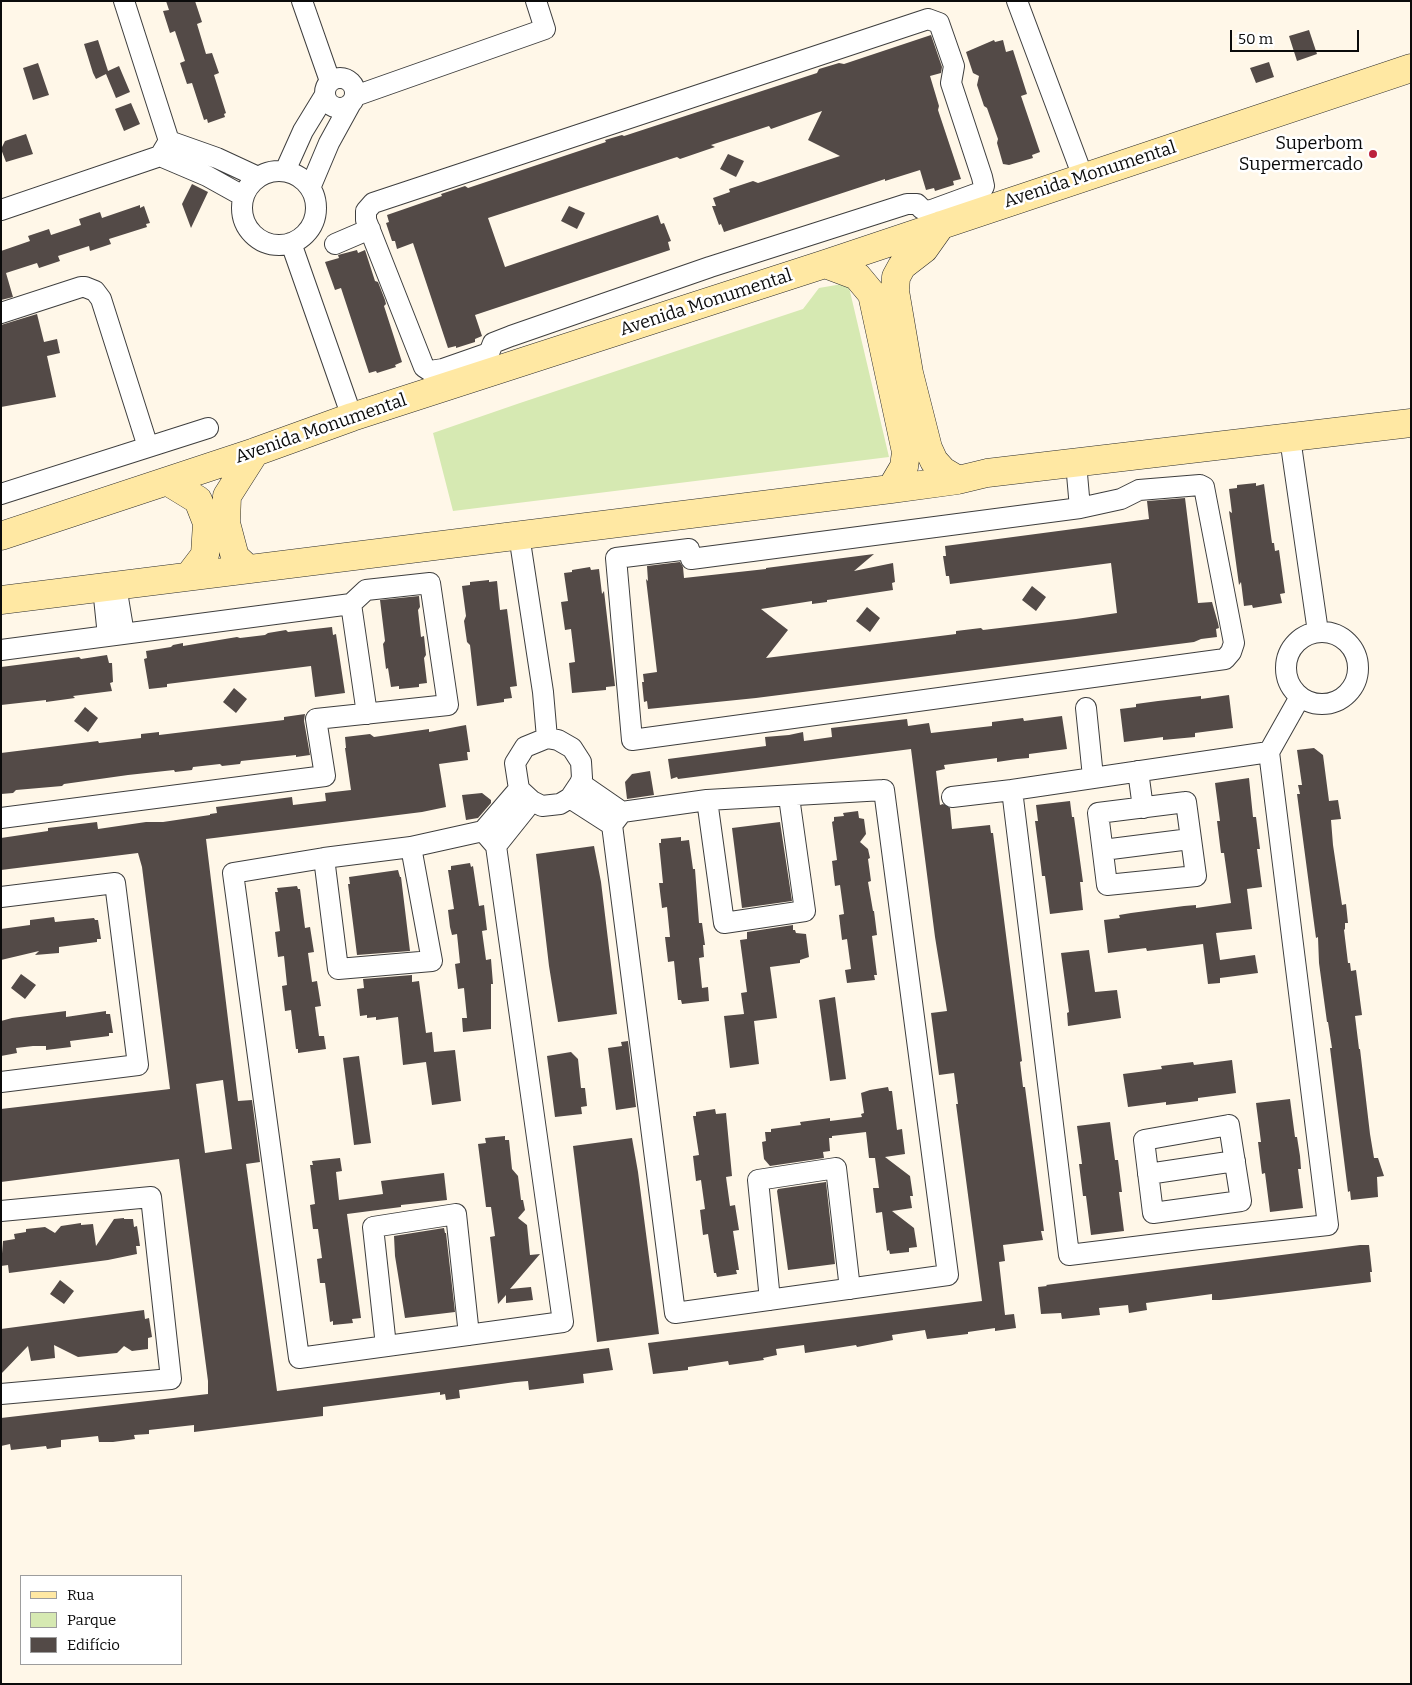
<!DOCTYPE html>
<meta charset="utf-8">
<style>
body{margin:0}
#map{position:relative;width:1412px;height:1685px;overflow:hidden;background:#fff7e8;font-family:Bitter,serif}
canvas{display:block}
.frame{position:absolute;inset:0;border:2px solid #0b0b0b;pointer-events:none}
.legend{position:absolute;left:20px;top:1575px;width:162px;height:90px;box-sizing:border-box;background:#fff;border:1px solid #9d9d9d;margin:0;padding:6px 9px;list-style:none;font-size:15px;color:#0b0b0b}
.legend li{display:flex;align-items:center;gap:10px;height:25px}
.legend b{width:25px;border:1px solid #9d9d9d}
.scale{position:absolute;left:1230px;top:30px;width:129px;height:22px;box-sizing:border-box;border:2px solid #0b0b0b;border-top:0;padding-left:6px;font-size:15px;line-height:18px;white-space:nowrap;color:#0b0b0b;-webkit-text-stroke:4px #fff;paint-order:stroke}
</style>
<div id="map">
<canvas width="1412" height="1685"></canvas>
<div class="frame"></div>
<ul class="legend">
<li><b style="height:6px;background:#ffe8a3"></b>Rua</li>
<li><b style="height:14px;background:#d6e9b2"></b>Parque</li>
<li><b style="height:14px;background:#534a47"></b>Edifício</li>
</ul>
<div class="scale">50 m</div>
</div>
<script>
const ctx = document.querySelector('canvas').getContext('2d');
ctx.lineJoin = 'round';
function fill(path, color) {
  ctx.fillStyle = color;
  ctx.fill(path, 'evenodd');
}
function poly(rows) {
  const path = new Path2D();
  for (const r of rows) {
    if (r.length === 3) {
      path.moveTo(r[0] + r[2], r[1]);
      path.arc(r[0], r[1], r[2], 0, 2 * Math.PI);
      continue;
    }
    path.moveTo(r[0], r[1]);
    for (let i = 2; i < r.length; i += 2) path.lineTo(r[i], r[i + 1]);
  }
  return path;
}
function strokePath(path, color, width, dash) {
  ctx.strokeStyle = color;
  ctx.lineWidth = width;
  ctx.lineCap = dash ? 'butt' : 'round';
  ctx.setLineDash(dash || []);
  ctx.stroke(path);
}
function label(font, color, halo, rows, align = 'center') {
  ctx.font = font + ' Bitter,serif';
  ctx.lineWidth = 5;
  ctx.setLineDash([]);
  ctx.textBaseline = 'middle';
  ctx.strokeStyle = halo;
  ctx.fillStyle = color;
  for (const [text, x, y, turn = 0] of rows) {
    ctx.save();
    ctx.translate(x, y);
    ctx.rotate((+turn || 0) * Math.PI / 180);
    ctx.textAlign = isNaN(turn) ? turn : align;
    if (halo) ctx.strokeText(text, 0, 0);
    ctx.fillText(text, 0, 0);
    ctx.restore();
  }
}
fill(poly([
 [848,283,889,457,453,511,433,433,520,403,803,309,819,288]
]), '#d6e9b2');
fill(poly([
 [166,1,195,1,202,22,197,24,206,54,212,53,219,73,214,75,226,113,224,114,225,117,208,123,207,119,204,120,192,83,187,84,180,63,185,61,175,31,170,33,163,11,169,10],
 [1309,30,1317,54,1297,61,1289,36],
 [931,35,942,67,941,73,930,76,939,106,938,110,961,179,953,181,954,185,935,191,934,188,926,190,920,170,885,181,885,179,724,232,721,224,719,225,712,206,716,206,713,198,730,192,729,189,753,181,758,183,840,156,808,140,822,111,771,129,769,126,711,145,715,147,680,159,677,157,488,218,505,267,658,215,661,224,664,223,671,241,668,242,670,250,475,315,482,336,475,339,475,342,456,348,456,346,448,348,413,243,397,249,395,241,392,241,386,223,389,222,387,215,442,196,441,194,465,186,468,188,606,142,605,140,622,135,624,136,817,73,819,69,839,63,844,64],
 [98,40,108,71,119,66,130,92,116,98,106,74,96,79,93,73,84,44],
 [994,40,995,42,1003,40,1006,52,1013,50,1027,94,1021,96,1040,152,1032,155,1033,158,1009,165,1003,164,997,143,998,139,987,108,984,106,977,85,979,76,973,73,966,52],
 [1269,62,1274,77,1256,83,1250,68],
 [38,63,49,95,33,100,23,68],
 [131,103,140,124,124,131,115,109],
 [26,134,33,154,6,162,1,149,5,141],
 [728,154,744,161,736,177,720,169],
 [192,184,208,192,191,228,182,204],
 [140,205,140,208,144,206,150,223,146,224,147,227,109,239,111,244,90,251,89,246,58,256,60,261,39,268,37,263,6,273,13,297,1,300,1,251,30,241,28,236,49,229,51,235,81,225,79,219,100,212,102,218],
 [569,206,585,213,577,229,561,221],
 [357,250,358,253,365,250,375,281,378,282,385,300,386,304,384,306,402,362,395,365,396,367,377,373,376,371,369,373,341,288,335,290,325,262,339,258,338,255],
 [37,314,44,342,57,339,60,353,47,356,56,397,1,407,1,325],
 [1256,483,1256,486,1264,484,1272,543,1274,543,1275,551,1279,550,1285,593,1280,594,1282,603,1253,608,1252,605,1244,606,1241,582,1239,585,1229,511,1232,513,1229,489,1237,488,1237,485],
 [1185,498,1198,603,1212,602,1218,623,1219,628,1216,629,1217,637,1201,639,1194,642,756,698,648,709,647,701,644,702,642,682,644,682,643,674,657,672,646,579,648,581,647,566,680,562,683,567,684,578,766,569,766,568,874,554,854,571,893,563,895,582,892,583,893,590,827,600,827,602,812,604,812,601,761,609,788,630,766,658,956,634,956,631,981,628,983,630,1076,619,1117,613,1111,563,950,584,949,576,946,576,943,556,946,556,945,546,1149,519,1147,501],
 [590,567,591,570,599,569,602,594,604,591,615,686,606,687,606,690,572,693,569,663,575,662,571,629,565,630,561,602,568,601,564,573,572,572,572,570],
 [489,580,489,582,497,581,500,610,507,609,517,686,510,687,512,698,504,699,504,702,477,706,470,645,467,642,464,621,466,616,462,586,470,585,470,582],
 [1032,586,1046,597,1036,611,1022,600],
 [419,596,420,607,418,610,421,637,424,636,426,655,424,658,427,683,419,684,419,687,399,689,399,686,391,687,388,668,386,669,383,644,385,641,380,600],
 [867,607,880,618,870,632,856,621],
 [332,627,333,635,336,634,345,693,315,697,311,666,167,684,167,687,149,689,144,659,147,658,146,651,171,647,173,645,183,643,183,646,237,637,240,638,265,635,268,633,286,630,288,632],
 [107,655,109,663,112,663,113,682,110,683,112,691,73,696,75,698,46,702,46,700,1,705,1,667,79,657,81,659],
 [234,688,247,699,236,713,223,702],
 [1229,695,1233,728,1195,733,1195,737,1163,740,1163,737,1124,742,1120,709,1136,707,1136,704,1158,701,1201,696,1201,699],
 [85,707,98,718,88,732,74,721],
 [305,714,304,721,310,755,296,757,296,755,241,761,240,764,222,766,220,764,193,767,192,770,175,772,174,770,128,775,64,784,62,786,16,790,13,793,1,794,1,753,98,741,99,743,141,738,141,734,159,732,159,735,284,720,284,717],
 [1062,716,1067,749,1029,754,1029,758,1017,759,997,762,997,758,944,765,945,769,936,771,940,805,943,804,950,808,952,829,990,825,991,833,993,833,1022,1061,1020,1062,1023,1087,1025,1087,1044,1231,1041,1231,1043,1240,1003,1245,1005,1261,999,1262,1005,1315,1014,1314,1016,1328,995,1331,995,1328,968,1332,968,1334,927,1339,925,1330,892,1335,893,1340,857,1347,856,1345,805,1353,804,1345,776,1349,777,1355,763,1358,764,1360,729,1365,728,1361,688,1367,688,1370,653,1374,648,1343,982,1301,956,1104,958,1104,954,1073,939,1075,931,1013,947,1011,935,937,911,749,678,779,677,777,671,779,668,759,766,746,765,737,789,735,803,732,804,741,832,737,831,728,907,719,908,726,929,723,931,733,992,726,992,722,1023,718,1024,721],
 [466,725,470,752,467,752,468,760,439,764,446,807,422,812,206,839,238,1101,252,1100,258,1146,260,1162,246,1164,277,1391,609,1348,613,1370,583,1374,584,1383,529,1390,528,1381,515,1382,459,1390,460,1398,446,1400,445,1394,440,1395,440,1392,323,1407,323,1416,267,1423,194,1432,194,1425,149,1430,149,1434,134,1435,135,1439,113,1442,99,1442,98,1436,61,1440,61,1447,47,1449,46,1446,11,1450,10,1444,1,1446,1,1418,208,1394,208,1381,179,1159,1,1182,1,1109,170,1089,142,867,138,853,1,870,1,838,48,831,48,828,97,822,98,829,146,822,163,822,210,815,210,814,217,813,216,807,292,797,293,805,326,801,325,793,351,790,345,748,346,748,345,737,370,734,374,737,429,729,429,732],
 [223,1080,232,1149,205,1153,196,1084],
 [1314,748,1323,755,1329,801,1338,800,1341,819,1331,820,1333,845,1342,905,1346,904,1348,923,1345,923,1345,929,1344,930,1348,963,1350,963,1351,971,1356,970,1362,1015,1355,1016,1359,1049,1360,1049,1370,1134,1374,1158,1378,1158,1384,1176,1377,1177,1378,1197,1351,1200,1350,1191,1348,1192,1330,1048,1332,1048,1328,1022,1327,1022,1319,963,1318,937,1316,938,1297,794,1300,794,1298,785,1302,785,1297,750],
 [650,771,654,795,627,799,625,782,632,774],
 [1249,778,1253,817,1256,817,1260,849,1257,849,1262,887,1247,889,1252,929,1216,933,1220,960,1255,955,1258,973,1220,978,1220,983,1208,984,1203,944,1147,951,1146,948,1108,953,1104,920,1120,918,1119,915,1131,913,1184,906,1196,905,1196,908,1231,903,1224,853,1221,853,1217,821,1220,821,1215,783],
 [482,793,491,800,491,803,478,818,466,820,462,795],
 [1070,801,1072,817,1074,817,1083,882,1080,882,1083,910,1050,914,1045,876,1042,876,1041,867,1035,821,1038,821,1036,805],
 [858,811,859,818,864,819,866,834,860,842,868,849,870,858,868,859,871,881,868,882,873,911,874,911,877,935,872,936,877,975,874,975,875,980,847,983,845,970,851,969,847,939,842,940,839,915,844,914,840,885,835,886,832,861,837,860,832,822,834,821,834,817,844,816,843,813],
 [780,822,792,901,742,908,732,828],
 [681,837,681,841,689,840,693,869,695,869,699,923,702,923,705,945,703,945,704,957,699,958,702,988,708,987,709,1001,682,1004,681,1000,678,1000,674,961,668,962,665,937,670,937,667,907,662,908,659,883,663,883,659,843,661,843,661,839],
 [594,846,601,882,617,1014,558,1022,549,966,536,854],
 [470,863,471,867,473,866,479,906,484,905,487,930,482,931,486,960,491,959,493,984,491,984,491,1029,463,1032,462,1018,467,1018,464,988,458,989,457,980,455,964,460,963,457,934,452,935,450,927,448,910,454,909,448,870,451,870,451,866],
 [398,870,400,877,401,877,410,951,357,955,348,884,350,884,349,877],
 [297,886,298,889,300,889,305,928,310,927,314,952,308,953,312,982,317,981,321,1006,315,1007,319,1036,324,1036,326,1049,298,1053,298,1049,296,1049,291,1010,285,1011,282,986,287,985,284,956,278,957,275,932,280,931,275,892,278,892,277,888],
 [54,917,55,922,94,918,95,920,98,920,101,939,97,939,97,942,59,947,59,953,35,955,39,951,1,960,1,929,30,925,30,920],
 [793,925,793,930,795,930,796,933,806,934,809,957,800,960,800,963,770,967,777,1018,754,1021,759,1064,730,1068,724,1016,744,1014,741,993,747,992,740,940,747,939,747,932],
 [1089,950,1095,992,1117,990,1121,1018,1068,1026,1067,1013,1069,1012,1061,953],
 [21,974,36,985,25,999,11,988],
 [412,975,412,982,419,981,426,1033,432,1032,434,1052,455,1050,461,1101,432,1105,426,1062,403,1065,398,1017,376,1020,376,1017,367,1018,367,1015,360,1016,357,989,364,988,363,979],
 [835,997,846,1079,830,1081,819,1000],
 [66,1011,66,1017,106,1011,106,1014,110,1014,113,1033,109,1033,109,1036,70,1041,71,1047,46,1050,46,1046,33,1046,16,1048,17,1053,1,1056,1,1021,12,1018],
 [628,1041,636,1107,616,1110,608,1048,622,1046,621,1042],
 [571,1052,578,1059,581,1088,585,1088,587,1106,581,1107,582,1114,555,1117,547,1056],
 [359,1056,371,1143,354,1145,343,1058],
 [1232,1060,1236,1093,1198,1098,1198,1101,1166,1105,1166,1102,1128,1107,1123,1074,1162,1069,1161,1066,1193,1062,1194,1065],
 [888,1087,889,1091,892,1091,897,1130,902,1129,905,1154,885,1157,910,1176,913,1196,910,1196,912,1208,892,1211,914,1228,917,1247,909,1248,909,1252,890,1254,889,1250,887,1251,882,1212,876,1213,873,1188,879,1188,875,1158,869,1158,866,1132,832,1136,832,1138,829,1138,830,1151,823,1152,824,1158,770,1166,764,1159,762,1142,766,1141,765,1132,771,1132,771,1129,801,1125,800,1122,830,1118,830,1121,862,1117,861,1114,864,1113,861,1093,870,1090],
 [1290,1099,1295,1137,1297,1137,1300,1156,1301,1169,1298,1169,1303,1208,1270,1212,1265,1173,1262,1174,1258,1142,1261,1142,1256,1103],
 [715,1109,716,1114,726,1113,732,1176,726,1177,730,1206,735,1205,739,1230,733,1231,739,1270,736,1270,737,1274,717,1277,716,1273,714,1273,708,1234,703,1235,700,1210,705,1209,701,1180,696,1181,693,1156,699,1155,693,1116,696,1116,696,1112],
 [1110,1122,1115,1160,1118,1160,1122,1192,1119,1192,1124,1231,1091,1235,1086,1196,1083,1196,1079,1164,1082,1164,1077,1126],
 [505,1136,505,1140,509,1140,512,1169,518,1176,521,1200,523,1200,525,1210,518,1218,527,1225,530,1255,540,1254,510,1289,531,1287,533,1300,506,1303,506,1295,498,1304,490,1237,495,1236,491,1207,486,1207,478,1144,486,1143,485,1138],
 [632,1138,638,1172,659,1334,597,1342,573,1146],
 [340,1158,342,1171,336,1172,339,1200,383,1194,381,1181,444,1173,447,1200,401,1205,401,1207,347,1214,361,1318,352,1319,353,1323,333,1325,333,1321,330,1322,325,1283,320,1283,317,1259,322,1258,318,1229,313,1229,310,1205,315,1204,310,1165,313,1165,312,1161],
 [826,1182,835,1264,788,1270,777,1191,778,1189],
 [124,1218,124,1219,133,1219,134,1227,137,1226,140,1246,136,1246,137,1254,108,1260,9,1273,8,1265,1,1266,3,1241,15,1239,14,1234,26,1232,26,1229,45,1227,55,1233,61,1226,81,1223,81,1225,93,1224,96,1246,114,1219],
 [444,1228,445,1233,446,1233,455,1312,405,1318,395,1256,394,1236],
 [1360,1245,1369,1245,1372,1272,1370,1272,1371,1282,1220,1300,1212,1300,1212,1294,1146,1303,1147,1310,1129,1313,1128,1305,1099,1308,1100,1315,1062,1319,1061,1313,1041,1314,1038,1287,1047,1286,1046,1285],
 [60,1280,74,1291,64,1304,50,1294],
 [144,1310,145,1319,149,1318,152,1337,148,1338,148,1349,132,1351,124,1346,117,1353,78,1357,54,1345,55,1358,31,1361,28,1346,1,1374,1,1329]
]), '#534a47');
const street = poly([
 [124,1,169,141],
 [302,1,330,81],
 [1017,1,1083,177],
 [928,19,939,23,954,66,951,83,982,177,984,186,981,192,929,211,922,209,917,204,907,204,710,267,511,336,493,343,489,353,443,369,430,371,424,367,366,220,366,211,373,203,928,19],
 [340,93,15],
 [355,96,545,29,536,1],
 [169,141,217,158,258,177],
 [160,156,207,176,243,196],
 [285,171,303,131,325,95],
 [279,208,37],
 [310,188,329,143,351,103],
 [1,210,160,156,169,141],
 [291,243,352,417],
 [335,244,370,229],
 [1,313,81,287,85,287,95,291,101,299,148,447],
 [1290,438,1318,632],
 [1076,463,1080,508],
 [1200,485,1204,487,1234,643,1231,652,1225,659,632,740,616,558,689,549,691,559,1080,508,1121,499,1139,490,1200,485],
 [1,494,208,428],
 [519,535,543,692,547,738],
 [116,586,124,634],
 [103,588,108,636],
 [1322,668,36],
 [1,650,351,604,367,714],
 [1086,708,1093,777],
 [547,738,558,740,572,748,581,762,582,778,580,783,570,798,560,804,542,806,532,801,519,789,515,763,525,747,547,738],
 [1269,752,1012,790,1069,1255,1199,1239,1328,1225,1269,752,1300,697],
 [1138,771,1143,808],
 [580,783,622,812],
 [884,790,948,1275,675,1313,612,825,622,812,707,800,884,790],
 [952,797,1012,790],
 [570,798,612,825],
 [707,800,724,923,805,911,789,797],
 [1186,802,1196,876,1107,885,1098,813,1186,802],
 [1,818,325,776,316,719,448,705,430,583,366,590,351,604],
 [483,831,496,846,563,1322,299,1358,233,873,324,858,411,847,483,831],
 [483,831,519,789],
 [496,846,532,801],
 [1103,850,1190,839],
 [324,858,338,969,432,961,411,847],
 [1,897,115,883,138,1065,1,1082],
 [1229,1125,1241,1201,1153,1213,1144,1140,1229,1125],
 [1148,1174,1235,1161],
 [1,1211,151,1197,171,1379,1,1394],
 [770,1300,758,1180,836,1168,850,1289],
 [386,1346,373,1227,456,1214,469,1335]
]);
const secondary = poly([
 [941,225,924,249,902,266,896,277,895,291,909,373,928,448,934,461,943,471,958,480],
 [825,264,857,276,872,294,906,452,904,467,891,489],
 [167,481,198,500,207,523,205,555,189,576],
 [1,536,255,452,352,417,825,264,1411,68],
 [248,569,235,557,226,523,227,496,255,452],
 [1,600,891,489,958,480,987,473,1411,423]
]);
strokePath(street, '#3e3e3e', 22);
strokePath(secondary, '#2d2d2d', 29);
strokePath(street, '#fff', 20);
strokePath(secondary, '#ffe8a3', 28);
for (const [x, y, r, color] of [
 [1373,154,5,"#bc213e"]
]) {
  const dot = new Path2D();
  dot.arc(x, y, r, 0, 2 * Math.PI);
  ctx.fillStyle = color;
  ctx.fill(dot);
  strokePath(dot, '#fff', 2);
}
label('18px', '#0b0b0b', '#fff', [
 ["Superbom",1363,144],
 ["Supermercado",1363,165]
], 'right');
label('18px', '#0b0b0b', '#fff', [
 ["Avenida Monumental",1090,175,-18],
 ["Avenida Monumental",706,303,-18],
 ["Avenida Monumental",321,429,-19]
]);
</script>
